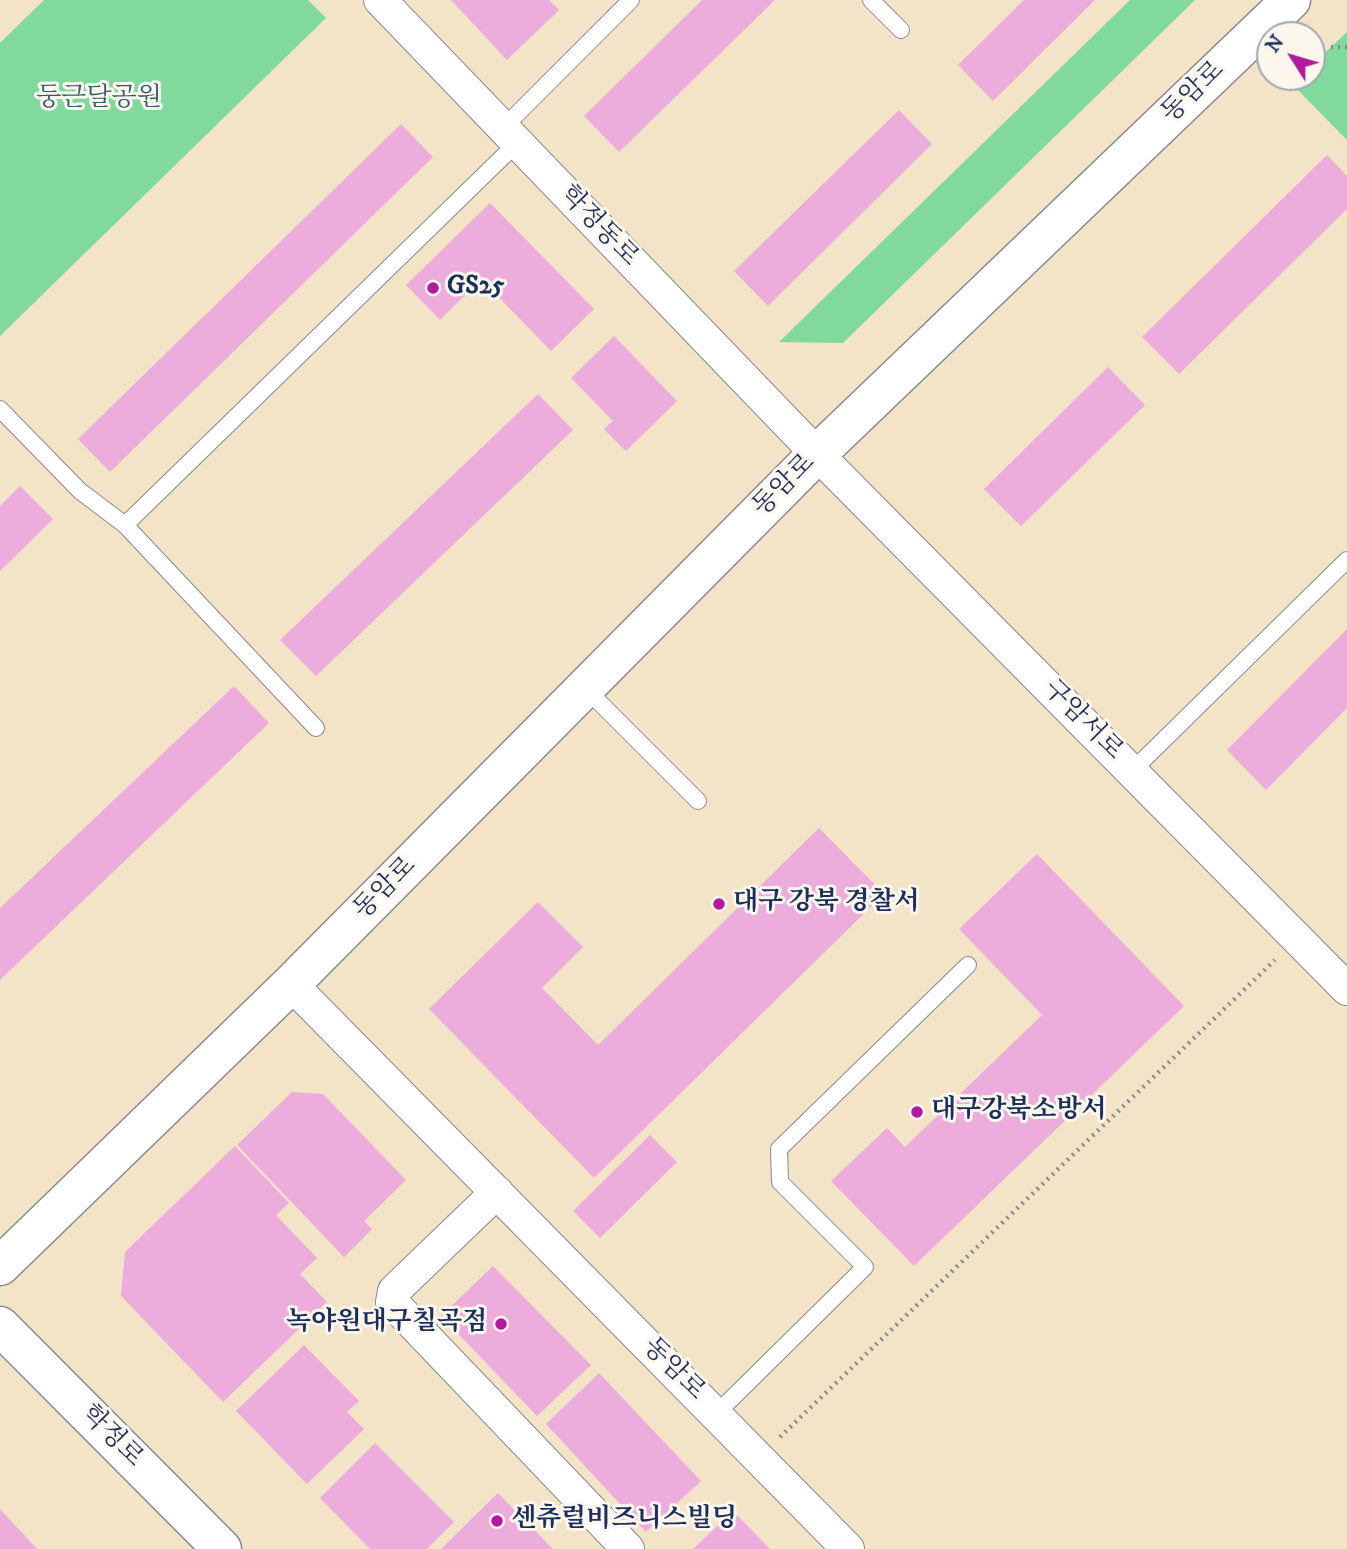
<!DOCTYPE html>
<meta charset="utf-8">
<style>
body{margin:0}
#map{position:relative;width:1347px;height:1549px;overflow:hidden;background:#f3e3c7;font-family:"IM FELL DW Pica",serif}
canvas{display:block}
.north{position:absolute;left:1256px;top:21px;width:70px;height:70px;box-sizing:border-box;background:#fbf7ec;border:2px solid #a1a7b3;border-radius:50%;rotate:307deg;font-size:19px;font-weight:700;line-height:28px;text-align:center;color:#1b2f5e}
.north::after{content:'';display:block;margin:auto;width:24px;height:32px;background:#b5179e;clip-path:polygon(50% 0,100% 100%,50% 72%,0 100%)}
</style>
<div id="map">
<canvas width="1347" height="1549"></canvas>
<div class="north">N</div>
</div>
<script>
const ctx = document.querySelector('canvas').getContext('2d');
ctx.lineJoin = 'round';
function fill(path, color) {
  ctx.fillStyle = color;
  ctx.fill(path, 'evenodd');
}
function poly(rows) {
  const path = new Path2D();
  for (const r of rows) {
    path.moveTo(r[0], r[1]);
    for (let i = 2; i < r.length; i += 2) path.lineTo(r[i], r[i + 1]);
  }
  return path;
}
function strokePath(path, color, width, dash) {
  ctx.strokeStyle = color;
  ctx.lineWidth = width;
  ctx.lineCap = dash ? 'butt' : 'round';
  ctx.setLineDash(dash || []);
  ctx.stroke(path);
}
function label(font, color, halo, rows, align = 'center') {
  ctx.font = font + ' "IM FELL DW Pica","Noto Serif KR",serif';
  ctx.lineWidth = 6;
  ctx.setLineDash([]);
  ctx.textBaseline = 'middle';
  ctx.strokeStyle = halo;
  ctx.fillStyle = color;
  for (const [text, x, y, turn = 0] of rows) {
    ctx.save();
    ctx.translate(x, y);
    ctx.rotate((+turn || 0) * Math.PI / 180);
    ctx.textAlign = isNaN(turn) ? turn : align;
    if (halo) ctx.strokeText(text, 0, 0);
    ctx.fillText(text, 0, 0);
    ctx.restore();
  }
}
fill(poly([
 [44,0,308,0,326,18,0,336,0,43],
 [1130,0,1195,0,843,343,779,342],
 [1347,32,1347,140,1292,84,1299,77,1312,77,1312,65]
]), '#82d99d');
fill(poly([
 [451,0,549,0,559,10,507,60],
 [702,0,775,0,619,152,584,116],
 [1024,0,1095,0,993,101,958,65],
 [899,110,932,144,768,306,734,271],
 [401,124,433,157,110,472,78,439],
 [1327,155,1347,176,1347,209,1179,374,1142,337],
 [490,203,594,309,551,351,481,279,440,320,406,285],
 [614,336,677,401,626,451,604,429,613,421,571,378],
 [1108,367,1145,405,1021,526,984,489],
 [538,394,573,430,316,676,280,640],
 [20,486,53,519,0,571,0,506],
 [1347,629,1347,708,1266,790,1227,750],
 [234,686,269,723,0,980,0,908],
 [819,828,884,894,594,1178,429,1009,538,902,583,947,542,988,598,1045],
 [1037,854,1184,1006,914,1266,831,1181,887,1128,905,1147,1042,1015,959,929],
 [292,1092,323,1094,406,1180,364,1221,372,1229,344,1257,237,1145],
 [650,1135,677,1162,600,1238,573,1211],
 [235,1146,289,1203,276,1215,317,1258,300,1274,327,1302,223,1402,121,1296,125,1252],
 [493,1266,591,1365,537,1416,441,1316],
 [304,1345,359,1401,347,1412,364,1429,307,1484,236,1411],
 [599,1373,701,1481,646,1532,546,1424],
 [375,1443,454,1522,427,1549,370,1549,320,1498],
 [498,1493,553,1549,441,1549],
 [0,1509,37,1549,0,1549],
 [733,1511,770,1549,693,1549]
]), '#ecacdc');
const lane = poly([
 [871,0,901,30],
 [503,128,631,0],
 [0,409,80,491,125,525,316,728],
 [125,525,517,143],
 [585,688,698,801],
 [1132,771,1347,560],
 [716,1414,865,1267,780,1182,779,1149,968,965]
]);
const street = poly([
 [380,0,817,454,1347,989],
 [291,984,848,1549],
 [497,1192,394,1291,392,1302,628,1549]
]);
const secondary = poly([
 [0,1266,291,984,817,454,1291,0],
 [0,1326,222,1549]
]);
strokePath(lane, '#878992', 18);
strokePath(street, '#878992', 34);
strokePath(secondary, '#878992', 41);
strokePath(poly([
 [1331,47,1347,47],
 [780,1437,1275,960]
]), '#878992', 4.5, [2, 5]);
strokePath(lane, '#fff', 16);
strokePath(street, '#fff', 32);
strokePath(secondary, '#fff', 38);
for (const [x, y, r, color] of [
 [433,288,7,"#b5179e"],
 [719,904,7,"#b5179e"],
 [917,1112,7,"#b5179e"],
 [501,1324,7,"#b5179e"],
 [497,1521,7,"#b5179e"]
]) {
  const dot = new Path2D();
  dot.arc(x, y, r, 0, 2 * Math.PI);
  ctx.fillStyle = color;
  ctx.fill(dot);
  strokePath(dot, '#fbf7ec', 2.5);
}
label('26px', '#1b2f5e', '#fbf7ec', [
 ["동암로",1194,93,-44],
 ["학정동로",598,227,46],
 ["동암로",785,486,-45],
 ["구암서로",1082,721,45],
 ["동암로",386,889,-45],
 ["동암로",673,1370,45],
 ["학정로",111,1437,45]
]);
label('26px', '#355a6e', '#fbf7ec', [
 ["둥근달공원",99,100]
]);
label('bold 26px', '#1b2f5e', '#fbf7ec', [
 ["GS25",447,288],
 ["대구 강북 경찰서",733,904],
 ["대구강북소방서",931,1112],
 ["녹야원대구칠곡점",487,1324,"right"],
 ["센츄럴비즈니스빌딩",511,1521]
], 'left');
</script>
